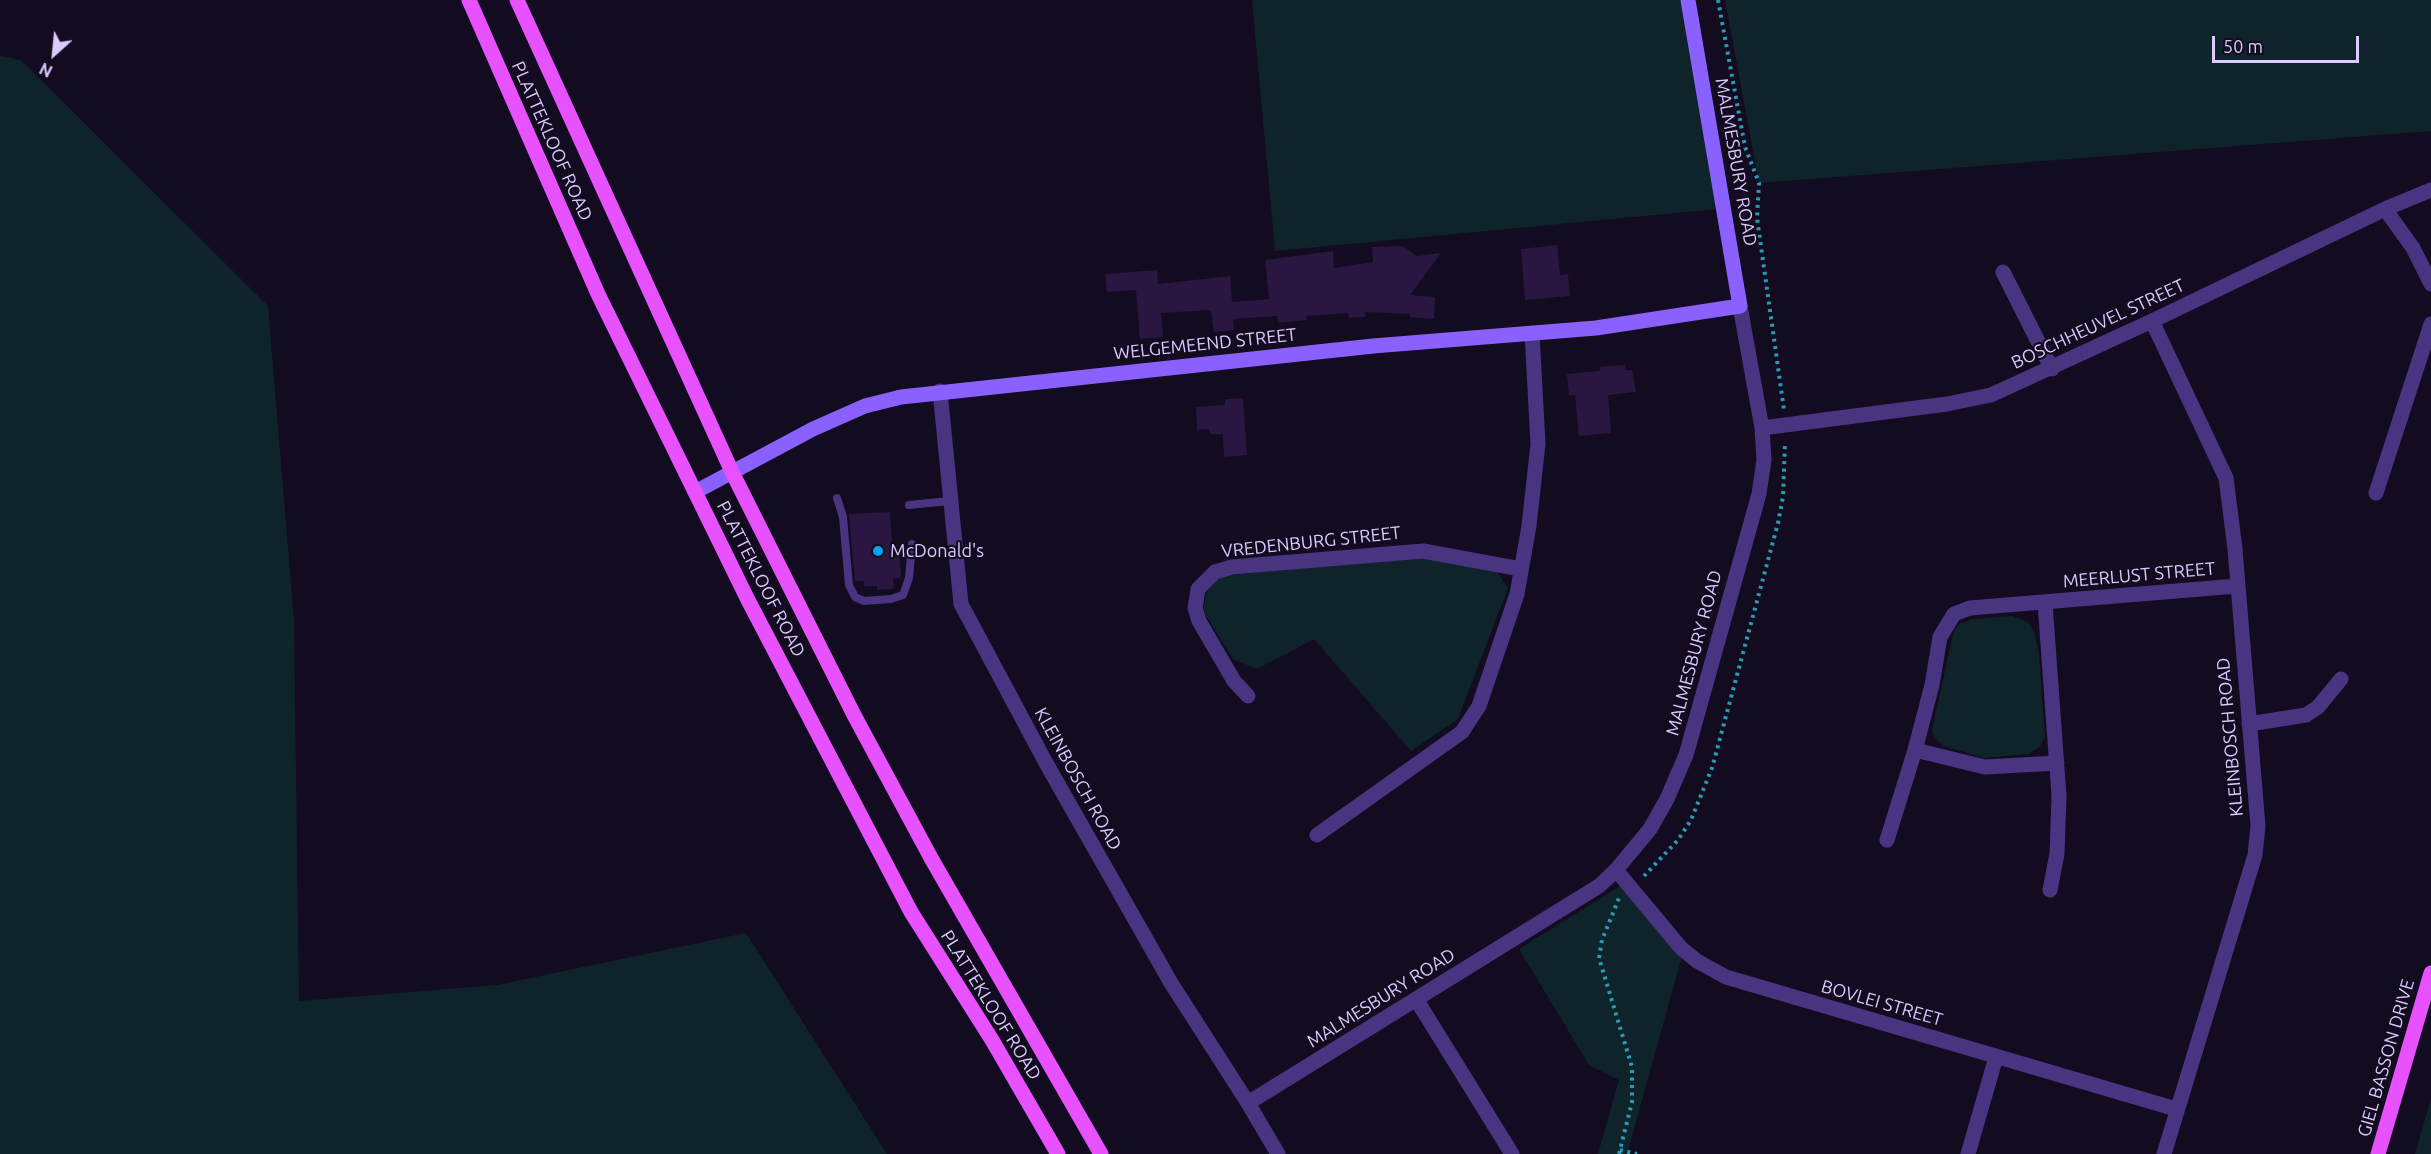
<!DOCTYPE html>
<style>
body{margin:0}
#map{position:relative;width:2431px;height:1154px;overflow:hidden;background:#130b1f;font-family:Ubuntu,sans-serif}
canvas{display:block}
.north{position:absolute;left:24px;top:24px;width:60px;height:60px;-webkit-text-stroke:4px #130b1f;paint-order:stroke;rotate:207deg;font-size:16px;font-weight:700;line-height:24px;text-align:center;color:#dccaff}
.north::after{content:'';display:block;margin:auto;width:21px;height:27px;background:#dccaff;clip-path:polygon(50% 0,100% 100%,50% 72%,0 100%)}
.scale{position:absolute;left:2212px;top:36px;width:147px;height:27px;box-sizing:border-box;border:3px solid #dccaff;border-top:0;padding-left:8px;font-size:18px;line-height:21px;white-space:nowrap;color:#dccaff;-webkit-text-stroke:4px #130b1f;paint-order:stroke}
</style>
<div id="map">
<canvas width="2431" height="1154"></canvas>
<div class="north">N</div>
<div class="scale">50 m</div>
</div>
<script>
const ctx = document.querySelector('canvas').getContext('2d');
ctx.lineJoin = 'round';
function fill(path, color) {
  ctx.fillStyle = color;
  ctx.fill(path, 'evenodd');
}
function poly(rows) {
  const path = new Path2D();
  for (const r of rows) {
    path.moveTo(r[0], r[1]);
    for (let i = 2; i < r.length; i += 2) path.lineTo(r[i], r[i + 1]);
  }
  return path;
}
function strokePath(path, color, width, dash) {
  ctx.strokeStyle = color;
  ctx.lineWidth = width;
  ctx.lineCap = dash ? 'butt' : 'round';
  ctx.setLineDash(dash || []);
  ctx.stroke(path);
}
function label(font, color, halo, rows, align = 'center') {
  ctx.font = font + ' Ubuntu,sans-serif';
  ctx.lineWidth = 4.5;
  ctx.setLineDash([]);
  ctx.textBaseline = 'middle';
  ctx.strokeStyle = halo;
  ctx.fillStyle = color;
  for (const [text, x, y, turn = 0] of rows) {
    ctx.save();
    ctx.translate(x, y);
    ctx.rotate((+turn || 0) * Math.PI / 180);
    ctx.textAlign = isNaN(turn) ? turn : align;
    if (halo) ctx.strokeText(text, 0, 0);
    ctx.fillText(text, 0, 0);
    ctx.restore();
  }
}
fill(poly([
 [1252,0,1678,0,1682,2,1718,209,1275,251],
 [1725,0,2431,0,2431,131,1759,183],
 [0,56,21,60,268,306,294,621,299,1001,497,985,746,933,887,1154,0,1154],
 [1418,557,1497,572,1508,588,1458,719,1411,751,1314,639,1257,669,1233,659,1203,611,1206,593,1221,576],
 [2012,616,2028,622,2034,632,2039,653,2045,738,2038,748,2028,754,1984,758,1944,746,1935,738,1932,730,1954,630,1961,623,1973,619],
 [1620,886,1682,956,1627,1154,1598,1154,1619,1080,1589,1065,1519,949],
 [2431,1099,2431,1154,2415,1154]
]), '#0e242a');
fill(poly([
 [1557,245,1560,275,1568,274,1570,296,1525,300,1521,249],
 [1403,246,1417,256,1441,253,1410,295,1435,297,1434,319,1410,317,1410,314,1365,312,1366,317,1349,318,1348,313,1306,316,1307,320,1278,323,1277,316,1233,319,1234,330,1214,332,1211,310,1161,313,1163,337,1140,339,1136,290,1107,292,1105,274,1157,270,1158,284,1230,276,1232,302,1269,299,1265,260,1333,251,1334,268,1373,262,1372,247],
 [1625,365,1625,370,1632,370,1636,392,1608,395,1611,433,1579,436,1575,395,1569,396,1567,374,1600,371,1600,367],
 [1243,398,1247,455,1224,457,1223,434,1210,434,1209,429,1197,430,1196,407,1225,405,1225,399],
 [890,512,892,545,899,545,901,578,893,579,894,589,877,590,877,586,864,586,864,581,855,581,849,514]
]), '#291641');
strokePath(poly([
 [1718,0,1745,147,1759,183,1757,218,1784,410],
 [1644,876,1678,840,1691,820,1712,768,1778,523,1783,497,1785,443],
 [1620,1150,1637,1154],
 [1619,1154,1632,1102,1632,1067,1599,958,1602,940,1619,898]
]), '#279cb5', 4, [3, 4.5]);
strokePath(poly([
 [837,498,843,517,849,585,855,597,864,601,891,599,903,595,909,578,912,544],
 [909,505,949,501]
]), '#493481', 8);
strokePath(poly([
 [2385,209,2413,248,2431,284],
 [2003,272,2052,369],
 [2152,321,2226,478,2235,549,2258,826,2255,855,2164,1154],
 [940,391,961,604,1046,763,1171,983,1248,1103,1278,1154],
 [1762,428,1947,404,1991,395,2152,321,2385,209,2431,190],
 [2376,493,2431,324],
 [2045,603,2059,796,2057,854,2050,890],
 [1248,696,1234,681,1199,621,1195,608,1198,589,1215,572,1232,567,1423,551,1521,569],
 [2249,724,2306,715,2318,707,2341,679],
 [1915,750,1985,767,2057,763],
 [1317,835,1462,732,1479,706,1517,594,1529,526,1538,444,1532,333],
 [1887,840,1915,750,1932,685,1940,637,1954,614,1970,608,2237,586],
 [1616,870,1681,948,1697,961,1726,977,2176,1109],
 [1416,999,1512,1154],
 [1248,1103,1599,886,1616,870,1650,829,1667,799,1686,755,1759,494,1764,460,1762,428,1740,306],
 [1968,1154,1996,1057]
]), '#493481', 15);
strokePath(poly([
 [695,492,813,429,865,406,901,397,1373,346,1596,328,1740,306,1688,0]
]), '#8a61ff', 15);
strokePath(poly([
 [469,0,598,294,748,600,911,912,992,1040,1058,1154],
 [517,0,733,474,854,715,931,858,1101,1154],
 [2378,1154,2431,973]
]), '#e751ff', 15);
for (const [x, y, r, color] of [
 [878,551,6,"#00a2f5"]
]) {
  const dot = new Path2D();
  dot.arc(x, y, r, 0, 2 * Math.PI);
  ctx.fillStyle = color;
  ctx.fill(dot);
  strokePath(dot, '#130b1f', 2);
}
label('18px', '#dccaff', '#130b1f', [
 ["PLATTEKLOOF ROAD",552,141,66],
 ["MALMESBURY ROAD",1736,162,80],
 ["BOSCHHEUVEL STREET",2098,324,-25],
 ["WELGEMEEND STREET",1205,344,-6],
 ["VREDENBURG STREET",1311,542,-6],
 ["MEERLUST STREET",2139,575,-5],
 ["PLATTEKLOOF ROAD",761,579,63],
 ["MALMESBURY ROAD",1694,653,-75],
 ["KLEINBOSCH ROAD",2230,737,-95],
 ["KLEINBOSCH ROAD",1078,779,61],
 ["MALMESBURY ROAD",1381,998,-32],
 ["BOVLEI STREET",1882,1003,16],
 ["PLATTEKLOOF ROAD",991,1005,58],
 ["GIEL BASSON DRIVE",2386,1058,-74]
]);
label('18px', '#dccaff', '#130b1f', [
 ["McDonald's",890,551]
], 'left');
</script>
